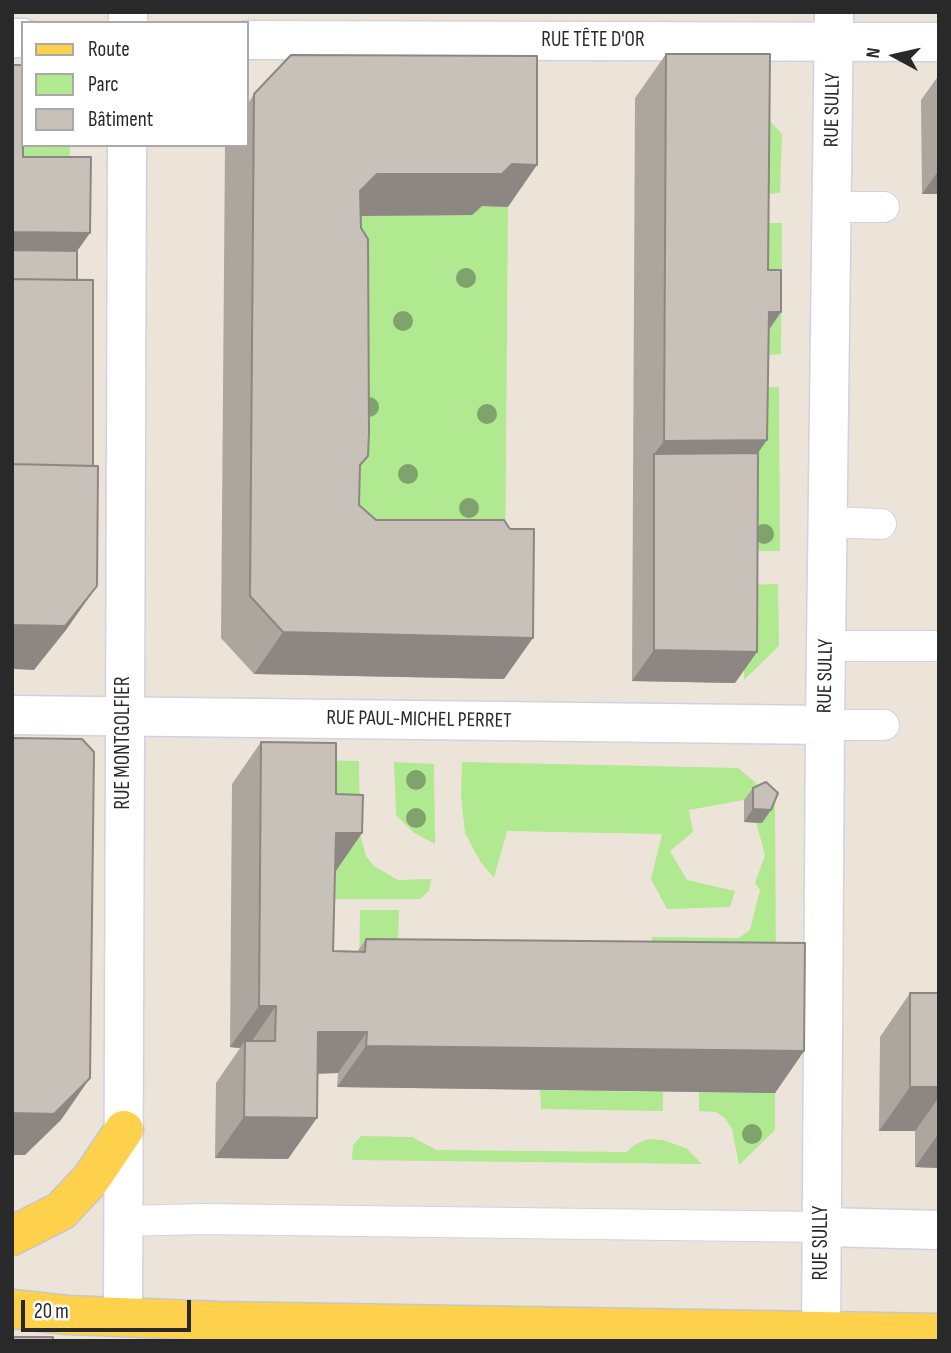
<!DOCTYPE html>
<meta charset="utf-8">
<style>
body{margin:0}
#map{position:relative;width:951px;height:1353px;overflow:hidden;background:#ede4d9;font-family:"Sofia Sans Condensed",sans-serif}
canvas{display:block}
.frame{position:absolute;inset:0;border:14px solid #292929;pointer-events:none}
.legend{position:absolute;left:21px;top:21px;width:228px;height:126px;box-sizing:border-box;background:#fff;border:2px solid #a9a9a9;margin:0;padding:9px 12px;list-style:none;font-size:21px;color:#292929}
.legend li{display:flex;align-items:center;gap:14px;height:35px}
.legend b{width:35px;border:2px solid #a9a9a9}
.north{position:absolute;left:860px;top:21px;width:70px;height:70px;-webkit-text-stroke:5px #fff;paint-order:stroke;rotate:278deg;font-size:19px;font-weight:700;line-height:28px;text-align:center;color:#292929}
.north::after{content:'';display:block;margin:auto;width:24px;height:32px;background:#292929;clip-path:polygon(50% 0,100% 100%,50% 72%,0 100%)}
.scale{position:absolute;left:21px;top:1300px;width:170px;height:32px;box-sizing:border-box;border:4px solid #292929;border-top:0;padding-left:9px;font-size:21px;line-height:24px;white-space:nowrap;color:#292929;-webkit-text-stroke:5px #fff;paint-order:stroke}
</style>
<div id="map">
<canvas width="951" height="1353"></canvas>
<div class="frame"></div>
<ul class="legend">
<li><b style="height:9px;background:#fed14d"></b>Route</li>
<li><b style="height:19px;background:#b0e98f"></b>Parc</li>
<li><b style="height:19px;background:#c8c1b9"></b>Bâtiment</li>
</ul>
<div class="north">N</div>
<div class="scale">20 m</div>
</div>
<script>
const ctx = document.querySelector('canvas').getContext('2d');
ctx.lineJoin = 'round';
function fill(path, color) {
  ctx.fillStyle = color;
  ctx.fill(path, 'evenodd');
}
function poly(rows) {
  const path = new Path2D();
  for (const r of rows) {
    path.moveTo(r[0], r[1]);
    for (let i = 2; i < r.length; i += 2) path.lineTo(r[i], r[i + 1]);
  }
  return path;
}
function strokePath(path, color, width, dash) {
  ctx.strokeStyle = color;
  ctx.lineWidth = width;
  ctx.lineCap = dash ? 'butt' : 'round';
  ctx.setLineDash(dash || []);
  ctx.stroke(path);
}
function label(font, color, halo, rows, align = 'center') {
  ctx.font = font + ' "Sofia Sans Condensed",sans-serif';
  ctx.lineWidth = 5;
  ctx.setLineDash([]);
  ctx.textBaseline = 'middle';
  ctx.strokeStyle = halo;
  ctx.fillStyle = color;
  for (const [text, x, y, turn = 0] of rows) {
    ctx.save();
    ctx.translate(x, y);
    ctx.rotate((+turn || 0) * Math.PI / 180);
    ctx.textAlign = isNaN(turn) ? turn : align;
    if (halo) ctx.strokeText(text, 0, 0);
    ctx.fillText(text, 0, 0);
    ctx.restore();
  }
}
fill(poly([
 [748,97,782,134,780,193,738,196],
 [12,135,23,145,70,145,69,188,12,188],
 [482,206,508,207,505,570,331,506,348,216,472,215],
 [751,223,782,223,781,354,750,356],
 [779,387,780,551,745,551,745,388],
 [778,584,779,646,744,680,744,585],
 [251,759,359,761,360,834,366,856,374,866,398,880,431,879,429,891,420,899,306,899],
 [394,762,434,764,435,844,413,832,396,815],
 [462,762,738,768,775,799,776,984,653,983,652,937,739,938,750,930,760,890,755,883,765,855,756,822,744,800,689,810,693,832,670,851,687,880,735,891,730,907,667,909,651,879,662,834,507,831,494,878,480,861,465,833,461,796],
 [360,910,399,910,398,940,359,981],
 [540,1090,663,1092,663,1111,541,1109],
 [699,1092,775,1093,775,1130,739,1165,732,1129,725,1118,716,1112,699,1111],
 [361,1136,412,1137,437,1150,627,1152,634,1145,648,1139,663,1140,686,1148,702,1164,352,1160,353,1145]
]), '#b0e98f');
const lane = poly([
 [832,207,884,207],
 [828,522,881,524],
 [826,646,939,646],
 [825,725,884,725],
 [123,1221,203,1219,823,1227]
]);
const street = poly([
 [12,38,23,38],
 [247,40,939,42],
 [12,715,825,725],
 [823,1227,939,1230],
 [821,1341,825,725,834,12]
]);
const secondary = poly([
 [128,23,128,12],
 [123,1317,127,145]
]);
const primary = poly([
 [12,1236,61,1211,91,1179,124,1130],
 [12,1309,68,1315,220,1321,939,1333]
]);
strokePath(lane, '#ced2e4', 32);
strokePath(street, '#ced2e4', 41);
strokePath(secondary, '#ced2e4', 41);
strokePath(primary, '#c7c7c7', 41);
strokePath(lane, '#fff', 30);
strokePath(street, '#fff', 38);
strokePath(secondary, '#fff', 38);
strokePath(primary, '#fed14d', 38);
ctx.fillStyle = '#80a26c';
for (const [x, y] of [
 [466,278],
 [403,321],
 [369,407],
 [487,414],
 [408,474],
 [469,508],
 [764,534],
 [416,780],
 [416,818],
 [752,1134]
]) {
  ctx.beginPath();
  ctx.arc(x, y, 10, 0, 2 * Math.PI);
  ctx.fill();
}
fill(poly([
 [666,54,768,270,781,312,769,330,758,453,735,683,632,681,635,98],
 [939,75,939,194,922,194,921,100],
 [254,94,508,207,482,206,472,215,361,216,368,456,360,467,359,505,504,679,254,674,221,638,225,145,247,145,247,105],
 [261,742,336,794,362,833,335,872,333,951,357,952,366,939,804,1051,775,1093,337,1087,338,1073,318,1074,288,1159,215,1158,216,1083,240,1048,230,1047,232,784],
 [753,788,762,823,744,822,744,800],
 [910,993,939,993,939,1168,915,1167,915,1131,879,1131,880,1037]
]), '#aca69f');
fill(poly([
 [512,164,537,165,508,207,482,206,472,215,348,216,360,191,377,174],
 [939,170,939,194,922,194],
 [12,232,90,233,68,264,12,263],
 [769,312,781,312,750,356],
 [767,440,736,484,654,454,664,441],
 [97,586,66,630,34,670,12,669,12,625],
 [283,632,533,638,504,679,254,674],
 [654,650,757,652,735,683,632,681],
 [753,809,771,810,762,823,744,822],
 [336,833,362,833,333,875],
 [259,1006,276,1006,247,1048,245,1041,240,1048,230,1047],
 [318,1032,367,1032,338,1073,289,1074],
 [366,1046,804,1051,775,1093,337,1087],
 [90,1078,61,1120,25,1155,12,1155,12,1113],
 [910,1087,939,1087,939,1097,915,1131,879,1131],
 [244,1117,317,1118,288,1159,215,1158],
 [939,1133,939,1168,915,1167]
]), '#8c8782');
const building = poly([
 [666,54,770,54,768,270,781,270,781,312,769,312,767,440,664,441,666,54],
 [291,55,537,56,537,165,512,164,502,174,377,174,360,191,361,228,368,239,369,432,368,456,360,465,359,505,376,520,504,520,510,529,534,529,533,638,283,632,250,596,254,94,291,55],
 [12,65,23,65,23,157,91,157,90,233,12,232,12,65],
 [12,250,77,251,77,280,12,279,12,250],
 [12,279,93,280,93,466,12,464,12,279],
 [758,453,757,652,654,650,654,454,758,453],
 [12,464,98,466,97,586,65,626,12,625,12,464],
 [12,738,82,739,94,752,90,1078,54,1114,12,1113,12,738],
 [261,742,336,743,336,794,363,795,362,833,336,833,333,951,365,952,366,939,805,943,804,1051,366,1046,367,1032,318,1032,317,1118,244,1117,245,1041,275,1041,276,1006,259,1006,261,742],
 [766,782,778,793,771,810,753,809,753,788,766,782],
 [910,993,939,993,939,1087,910,1087,910,993],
 [12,1337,53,1337,53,1341,12,1341,12,1337]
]);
fill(building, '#c8c1b9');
strokePath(building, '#8c8782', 2);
label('21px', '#292929', '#fff', [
 ["RUE TÊTE D'OR",593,41],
 ["RUE SULLY",833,110,-89],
 ["RUE SULLY",826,676,-89],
 ["RUE PAUL-MICHEL PERRET",419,720,1],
 ["RUE MONTGOLFIER",124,743,-90],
 ["RUE SULLY",822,1243,-90]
]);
</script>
